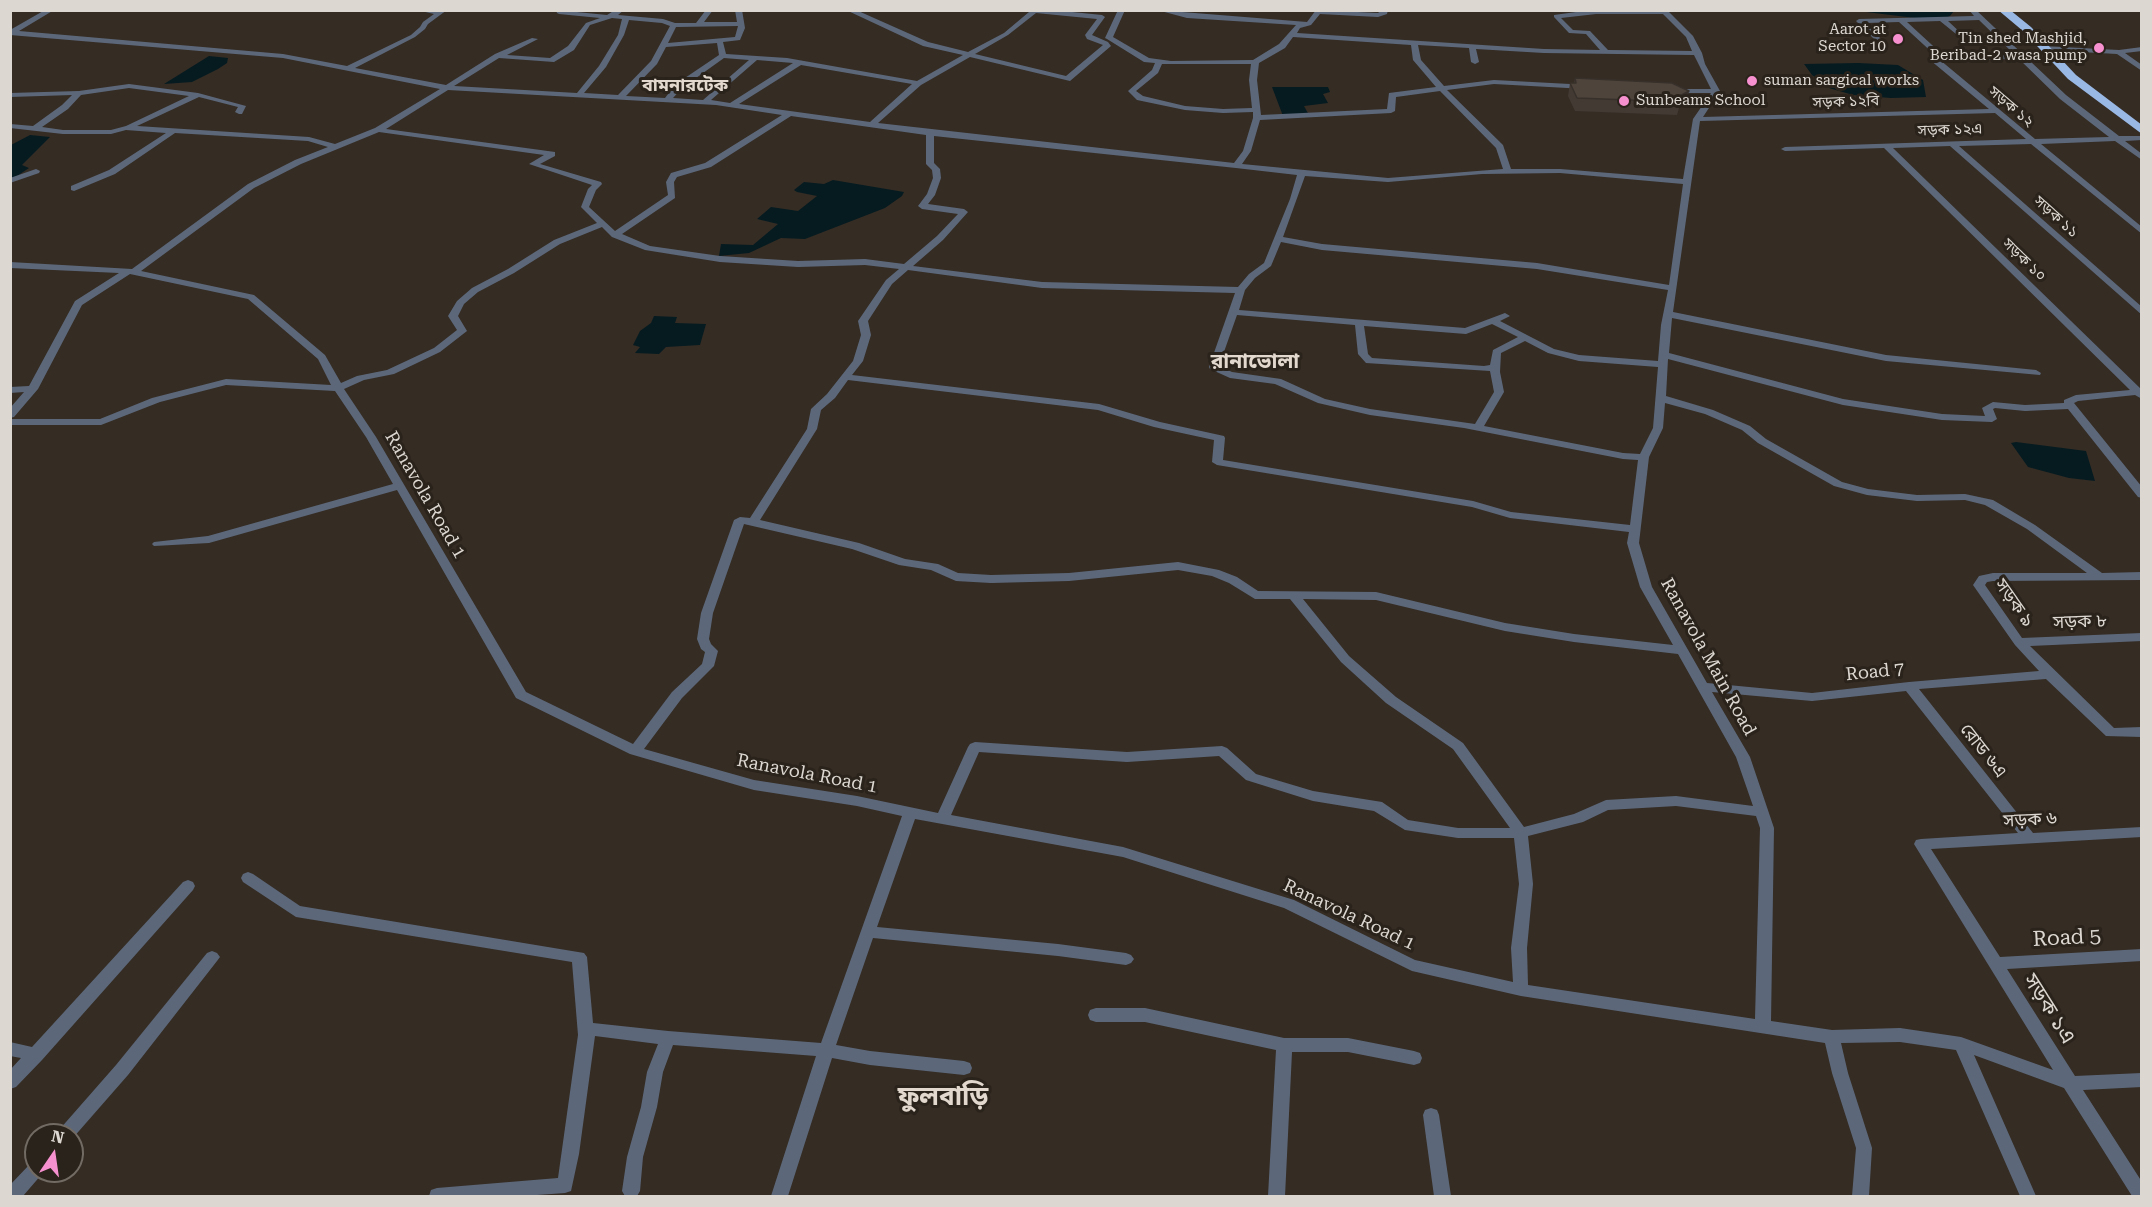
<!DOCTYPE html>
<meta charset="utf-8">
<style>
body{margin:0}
#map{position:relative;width:2152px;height:1207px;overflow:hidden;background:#352c24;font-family:"Roboto Serif",serif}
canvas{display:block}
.frame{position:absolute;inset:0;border:12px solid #dcd7d1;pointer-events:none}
.north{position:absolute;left:24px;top:1123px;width:60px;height:60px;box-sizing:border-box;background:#2a231b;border:2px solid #716b64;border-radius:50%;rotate:13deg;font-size:16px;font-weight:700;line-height:24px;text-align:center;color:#dcd7d1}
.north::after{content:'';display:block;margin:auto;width:21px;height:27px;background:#f790ce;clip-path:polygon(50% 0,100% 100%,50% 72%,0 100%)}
</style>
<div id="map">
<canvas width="2152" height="1207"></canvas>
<div class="frame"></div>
<div class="north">N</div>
</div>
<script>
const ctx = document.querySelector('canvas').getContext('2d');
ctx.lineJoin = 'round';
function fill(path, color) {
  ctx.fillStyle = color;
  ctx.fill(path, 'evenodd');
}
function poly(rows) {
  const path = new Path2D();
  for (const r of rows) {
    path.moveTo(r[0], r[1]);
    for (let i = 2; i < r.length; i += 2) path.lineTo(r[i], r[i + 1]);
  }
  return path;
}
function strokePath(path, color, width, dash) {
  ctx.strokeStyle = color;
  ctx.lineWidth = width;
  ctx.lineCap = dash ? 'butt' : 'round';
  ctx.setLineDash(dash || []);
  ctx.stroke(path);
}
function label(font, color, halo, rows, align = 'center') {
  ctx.font = font + ' "Roboto Serif","Noto Sans Bengali",serif';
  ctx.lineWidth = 6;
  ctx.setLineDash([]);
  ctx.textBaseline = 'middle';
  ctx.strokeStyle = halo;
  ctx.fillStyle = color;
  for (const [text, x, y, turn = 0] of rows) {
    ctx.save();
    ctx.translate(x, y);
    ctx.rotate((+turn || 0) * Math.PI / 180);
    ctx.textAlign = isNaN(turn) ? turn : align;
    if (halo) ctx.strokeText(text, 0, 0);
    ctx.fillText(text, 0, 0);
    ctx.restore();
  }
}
fill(poly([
 [1858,11,1954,10,1954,11,1950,16,1943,19,1915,18],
 [209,56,228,58,227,63,218,69,192,82,164,84],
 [1858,63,1898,65,1923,80,1926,97,1891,98,1853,95,1829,88,1812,75,1804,64],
 [1272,87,1328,87,1330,92,1323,94,1328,103,1304,106,1309,115,1283,116],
 [30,135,50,137,22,165,29,168,11,180,11,145],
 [833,180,904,192,902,196,885,208,805,239,781,238,749,253,719,256,721,244,753,245,778,224,757,219,771,207,798,211,817,196,797,192,794,190,804,182,824,184],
 [654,316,677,317,675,323,706,324,700,345,666,347,659,354,635,353,640,347,633,345,640,331,651,323],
 [2016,442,2086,451,2095,481,2069,478,2028,467,2011,443]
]), '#061b20');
fill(poly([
 [45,10,54,10,19,31,283,54,347,66,411,35,420,27,423,22,434,14,417,10,447,10,428,24,425,29,415,37,355,68,446,85,495,54,532,38,538,39,507,55,550,58,568,46,586,23,600,18,559,14,557,13,556,10,607,15,615,10,624,10,618,15,663,19,675,23,696,23,706,10,713,10,704,22,737,22,735,10,742,10,745,28,740,40,723,42,726,54,787,58,917,81,963,55,923,46,846,10,856,10,928,42,968,52,1004,33,1029,12,1021,10,1052,10,1102,15,1105,17,1092,35,1108,42,1111,46,1070,81,970,57,921,85,878,123,1234,163,1243,151,1253,118,1253,112,1223,113,1185,110,1137,100,1128,91,1152,70,1155,63,1144,62,1107,39,1105,38,1118,10,1125,10,1113,37,1149,58,1171,61,1253,60,1279,44,1296,25,1187,18,1157,10,1307,22,1316,10,1378,13,1381,10,1388,10,1387,14,1378,17,1320,14,1311,25,1300,28,1297,33,1544,49,1600,50,1586,34,1569,33,1554,17,1554,15,1591,10,1667,10,1693,36,1702,53,1705,64,1720,91,1703,117,1989,109,1930,60,1930,56,1936,56,1899,22,1865,23,1884,42,1884,46,1881,46,1856,21,1859,19,1974,16,1969,10,1976,10,2066,95,2119,136,2142,136,2142,140,2125,141,2142,154,2142,160,2115,141,2041,144,2142,227,2142,234,2031,144,1959,146,2142,307,2142,315,1950,146,1893,148,2142,390,2142,399,2135,395,2078,401,2074,403,2142,487,2142,498,2138,497,2068,409,2025,411,1995,408,1993,409,1997,419,1992,422,1942,420,1843,405,1668,359,1666,396,1713,410,1750,426,1766,439,1842,482,1868,489,1917,495,1965,494,1993,500,2035,525,2102,573,2142,572,2142,580,1993,581,1987,582,1985,585,2022,638,2142,633,2142,641,2030,646,2114,728,2142,727,2142,737,2106,736,2046,679,1919,689,2033,833,2142,827,2142,837,1931,849,2000,957,2142,949,2142,961,2007,969,2075,1076,2142,1073,2142,1087,2083,1090,2142,1182,2142,1196,2132,1196,2064,1088,1974,1055,2036,1196,2020,1196,1956,1050,1900,1042,1841,1043,1848,1073,1872,1148,1869,1196,1852,1196,1856,1148,1832,1073,1825,1043,1521,996,1412,971,1284,908,1123,857,915,819,877,927,1058,944,1126,953,1131,955,1134,959,1131,963,1126,965,1058,956,873,938,836,1045,870,1051,964,1061,970,1063,972,1068,970,1073,964,1075,870,1065,832,1058,788,1196,771,1196,816,1056,673,1045,663,1072,657,1107,643,1157,640,1191,637,1196,625,1196,622,1191,627,1157,641,1107,647,1072,658,1044,595,1036,579,1154,571,1191,565,1193,523,1196,429,1196,431,1190,437,1188,558,1178,578,1035,572,962,296,917,243,882,241,878,243,874,248,872,253,874,300,906,584,953,587,957,593,1023,668,1031,821,1043,902,816,857,806,754,790,630,754,516,698,397,490,209,543,154,546,152,544,154,542,208,536,393,484,366,437,335,391,226,385,160,402,101,425,10,425,10,419,100,419,152,398,226,379,331,385,318,359,248,299,130,274,82,305,38,389,14,417,10,418,10,408,24,392,10,393,10,387,29,386,75,301,119,273,10,268,10,262,132,269,248,184,295,160,328,147,308,141,175,133,115,174,74,191,71,190,71,186,109,170,166,133,126,130,111,134,63,134,10,128,10,124,33,126,62,105,72,95,10,97,10,93,79,91,129,84,198,93,246,106,242,114,239,114,235,112,238,107,199,97,137,126,309,137,335,144,375,128,440,89,283,58,10,35,10,30,45,10],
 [1036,13,1097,19,1085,35,1087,39,1103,45,1066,76,975,54,1008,35,1036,13],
 [1596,14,1663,14,1686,37,1692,51,1608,50,1590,31,1573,30,1561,18,1596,14],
 [612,18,622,19,618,35,599,66,577,93,454,86,499,58,554,62,574,50,590,25,612,18],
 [629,20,662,23,670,26,651,61,618,95,584,93,606,67,624,35,629,20],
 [1979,20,2015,55,1944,56,1907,22,1940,21,1961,38,1965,36,1963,35,1948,21,1979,20],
 [738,26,735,37,668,43,676,27,738,26],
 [1293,37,1411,45,1413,60,1436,87,1389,93,1387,109,1261,115,1257,80,1259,63,1285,48,1293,37],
 [717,43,719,55,676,84,665,98,626,96,657,64,666,47,717,43],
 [1418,45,1469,48,1471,62,1475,64,1479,62,1476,49,1544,53,1694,55,1711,89,1675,89,1671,91,1675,93,1711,93,1693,119,1683,179,1560,169,1511,169,1503,145,1447,90,1494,84,1586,89,1589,89,1589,85,1494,80,1444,86,1421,60,1418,45],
 [724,58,749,60,703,100,673,98,682,88,724,58],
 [2019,59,2060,99,2109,137,2035,139,1940,60,2019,59],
 [757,60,793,63,730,103,711,100,757,60],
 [1162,64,1251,64,1249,80,1252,108,1223,109,1185,106,1143,96,1136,91,1158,73,1162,64],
 [801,65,912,84,870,122,739,104,801,65],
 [129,88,189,96,126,126,111,130,63,130,42,127,68,109,81,95,129,88],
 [448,90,716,105,782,115,705,163,671,173,666,182,668,195,615,231,589,207,596,190,602,184,601,182,540,164,555,156,555,152,386,129,448,90],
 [1440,91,1496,148,1503,169,1388,178,1242,164,1251,151,1260,120,1391,113,1395,111,1396,97,1440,91],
 [1995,113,2026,139,1785,147,1781,149,1785,151,1884,148,2130,390,2076,395,2064,400,2064,403,2025,405,1993,402,1982,408,1985,416,1942,414,1843,399,1669,353,1672,318,1886,361,2040,375,2041,373,2036,370,1886,355,1673,312,1700,121,1995,113],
 [791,116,926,135,926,164,932,170,933,178,927,194,918,206,922,209,958,214,937,236,904,264,865,259,798,261,720,256,650,246,622,234,675,198,674,182,677,177,711,167,791,116],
 [379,132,544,155,529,164,592,185,588,189,581,207,597,223,554,240,508,269,472,288,457,301,448,316,457,330,434,348,387,370,357,376,341,383,325,355,254,295,141,271,254,188,301,164,379,132],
 [934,136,1236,168,1297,175,1290,199,1264,263,1249,274,1238,287,1042,282,913,266,943,240,968,212,964,209,928,204,935,195,941,178,940,169,934,163,934,136],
 [1560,173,1683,184,1669,285,1537,263,1322,244,1283,237,1305,176,1388,182,1482,174,1560,173],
 [602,227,612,237,645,250,720,262,798,267,865,265,899,269,886,280,858,321,861,335,853,361,827,394,811,409,807,429,750,518,740,517,734,520,701,613,697,639,701,649,705,652,702,664,672,692,633,744,526,692,376,437,344,389,364,380,394,374,440,352,467,331,458,316,464,304,478,292,514,273,560,244,602,227],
 [1281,242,1322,250,1537,269,1668,290,1661,325,1658,361,1579,355,1554,349,1500,321,1510,316,1505,313,1465,328,1239,310,1245,290,1255,278,1271,266,1281,242],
 [908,270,1042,288,1235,293,1209,367,1210,369,1230,378,1275,384,1318,403,1370,415,1464,428,1623,459,1638,460,1630,525,1511,512,1473,501,1223,460,1225,438,1224,436,1160,422,1099,404,852,375,863,361,871,335,868,321,892,284,908,270],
 [1237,315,1355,325,1358,354,1366,363,1490,371,1494,392,1475,424,1370,409,1325,399,1281,379,1232,372,1219,366,1237,315],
 [1492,324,1518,337,1493,350,1490,365,1484,366,1372,358,1368,354,1364,326,1466,334,1492,324],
 [1525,341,1548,353,1579,361,1658,367,1653,428,1640,454,1623,453,1484,426,1504,392,1500,372,1501,353,1525,341],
 [848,380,1098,410,1154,427,1214,440,1212,462,1217,465,1472,507,1510,518,1629,532,1627,543,1640,587,1673,645,1574,634,1505,623,1376,592,1258,591,1237,577,1219,570,1178,562,1069,573,991,575,958,573,938,564,905,559,859,543,760,520,817,429,821,410,835,398,848,380],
 [1665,403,1705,414,1742,430,1758,443,1834,486,1867,495,1917,501,1965,500,1985,505,2027,529,2087,573,1993,573,1979,576,1973,585,2015,645,2039,671,1909,682,1812,693,1707,683,1652,587,1639,543,1649,457,1663,428,1665,403],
 [744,524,852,549,899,565,931,570,956,581,991,583,1069,581,1178,570,1212,576,1229,583,1255,599,1290,599,1341,662,1386,703,1453,749,1510,828,1458,828,1408,820,1382,802,1313,791,1256,774,1227,748,1222,746,1127,752,975,742,970,744,968,747,938,813,857,796,754,780,644,749,682,698,714,666,718,651,711,644,709,639,713,613,744,524],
 [1303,599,1376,600,1505,631,1574,642,1678,654,1736,757,1753,806,1676,796,1606,800,1574,814,1524,827,1463,743,1396,697,1349,656,1303,599],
 [1906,691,2018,833,1921,839,1916,840,1914,844,2053,1070,1961,1037,1900,1028,1832,1030,1771,1021,1774,828,1750,757,1712,692,1812,701,1906,691],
 [979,752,1127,762,1219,756,1246,780,1313,801,1374,811,1405,830,1458,838,1514,838,1519,884,1511,948,1513,982,1415,960,1294,900,1123,847,951,815,979,752],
 [1676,806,1756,816,1760,828,1755,1019,1528,985,1527,948,1533,884,1528,836,1583,822,1608,810,1676,806],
 [2042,46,2119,50,2142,47,2142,51,2125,53,2142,65,2142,71,2117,54,2045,50,2041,48,2042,46],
 [36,169,40,171,39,173,10,183,10,178,36,169],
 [188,880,193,882,195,886,193,890,42,1060,16,1087,10,1089,10,1070,21,1058,10,1056,10,1042,32,1047,183,882,188,880],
 [212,951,217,953,220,957,217,961,128,1075,72,1139,72,1135,57,1135,59,1130,116,1065,207,953,212,951],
 [1096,1008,1145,1008,1284,1038,1348,1038,1414,1051,1420,1053,1422,1058,1420,1063,1414,1065,1348,1052,1292,1052,1285,1196,1268,1196,1276,1050,1145,1022,1096,1022,1090,1020,1088,1015,1090,1010,1096,1008],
 [1431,1108,1437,1110,1439,1115,1451,1196,1434,1196,1423,1115,1425,1110,1431,1108],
 [36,1161,36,1171,44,1171,42,1174,23,1196,10,1196,10,1185,30,1164,36,1161]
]), '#5c687a');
fill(poly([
 [1998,10,2010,10,2031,27,2076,75,2142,125,2142,134,2068,79,2023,31,1998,10]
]), '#99b8e4');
fill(poly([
 [1575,78,1689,91,1685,104,1679,108,1677,115,1575,111,1568,96,1570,83,1574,83]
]), '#433a34');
fill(poly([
 [1689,91,1685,104,1679,108,1680,102,1678,97]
]), '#37302a');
const building = poly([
 [1575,78,1672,83,1689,91,1678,97,1680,102,1577,98,1570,83,1576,83,1575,78]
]);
fill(building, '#4e443c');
strokePath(building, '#37302a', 1.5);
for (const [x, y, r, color] of [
 [1898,39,6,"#f790ce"],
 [2099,48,6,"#f790ce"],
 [1752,81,6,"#f790ce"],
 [1624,101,6,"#f790ce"]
]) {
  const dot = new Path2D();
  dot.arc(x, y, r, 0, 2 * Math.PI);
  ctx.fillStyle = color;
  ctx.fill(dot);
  strokePath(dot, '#2a231b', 2);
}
label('15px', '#dcd7d1', '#2a231b', [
 ["Aarot at",1886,30],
 ["Sector 10",1886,47],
 ["Tin shed Mashjid,",2087,39],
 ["Beribad-2 wasa pump",2087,56],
 ["suman sargical works",1764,81,"left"],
 ["Sunbeams School",1636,101,"left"]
], 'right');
label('15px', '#dcd7d1', '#2a231b', [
 ["সড়ক ১২বি",1846,102,-2],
 ["সড়ক ১২",2011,107,40],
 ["সড়ক ১২এ",1950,130,-2],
 ["সড়ক ১১",2056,217,42],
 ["সড়ক ১০",2024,260,44]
]);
label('bold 18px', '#e2d8cd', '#2a231b', [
 ["বামনারটেক",685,86]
]);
label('18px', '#dcd7d1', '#2a231b', [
 ["Ranavola Road 1",425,495,60],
 ["সড়ক ৯",2014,603,55],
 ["সড়ক ৮",2080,622,-2],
 ["Ranavola Main Road",1708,657,61],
 ["Road 7",1875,672,-6],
 ["রোড ৬এ",1983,751,52],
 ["Ranavola Road 1",807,774,11],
 ["সড়ক ৬",2030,820,-3],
 ["Ranavola Road 1",1349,915,25]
]);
label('bold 21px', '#e2d8cd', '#2a231b', [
 ["রানাভোলা",1255,362]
]);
label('21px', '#dcd7d1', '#2a231b', [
 ["Road 5",2067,938,-3],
 ["সড়ক ১এ",2049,1009,58]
]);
label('bold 26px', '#e2d8cd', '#2a231b', [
 ["ফুলবাড়ি",943,1097]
]);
</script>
